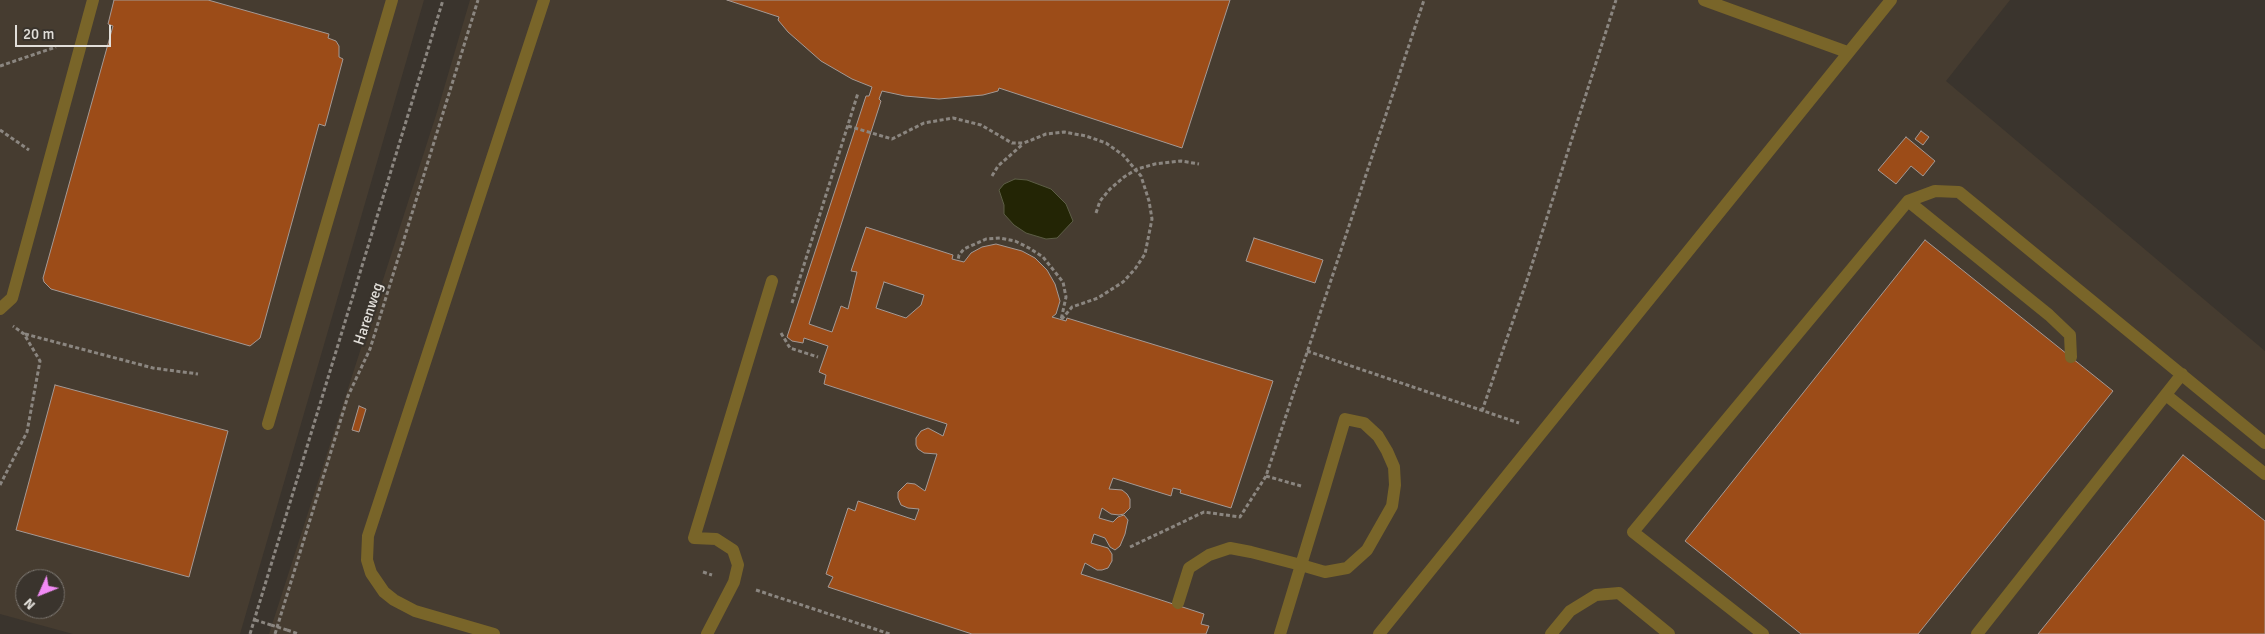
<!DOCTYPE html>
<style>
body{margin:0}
#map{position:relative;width:2265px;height:634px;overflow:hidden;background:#3a342d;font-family:Signika,sans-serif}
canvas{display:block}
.north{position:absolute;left:15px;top:569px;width:50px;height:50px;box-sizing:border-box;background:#3a342d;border:1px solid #7d7872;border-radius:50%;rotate:226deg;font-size:14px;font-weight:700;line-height:20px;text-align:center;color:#e2dfda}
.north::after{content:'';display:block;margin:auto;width:18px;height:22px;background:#f18af4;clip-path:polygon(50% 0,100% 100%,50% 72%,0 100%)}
.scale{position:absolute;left:15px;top:25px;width:96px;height:22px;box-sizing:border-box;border:2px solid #e2dfda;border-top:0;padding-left:6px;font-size:15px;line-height:18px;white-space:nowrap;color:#e2dfda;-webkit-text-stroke:4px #3a342d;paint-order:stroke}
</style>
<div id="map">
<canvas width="2265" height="634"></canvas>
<div class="north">N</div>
<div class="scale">20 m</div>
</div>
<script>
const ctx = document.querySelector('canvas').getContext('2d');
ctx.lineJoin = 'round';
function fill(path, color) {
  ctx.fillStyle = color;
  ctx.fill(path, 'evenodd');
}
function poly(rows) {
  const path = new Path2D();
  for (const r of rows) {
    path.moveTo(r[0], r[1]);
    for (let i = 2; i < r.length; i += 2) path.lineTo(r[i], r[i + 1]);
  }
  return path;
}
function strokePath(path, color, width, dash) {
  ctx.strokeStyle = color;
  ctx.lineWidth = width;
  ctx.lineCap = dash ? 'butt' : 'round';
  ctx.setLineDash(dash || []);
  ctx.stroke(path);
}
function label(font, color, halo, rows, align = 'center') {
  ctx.font = font + ' Signika,sans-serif';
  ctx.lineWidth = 4.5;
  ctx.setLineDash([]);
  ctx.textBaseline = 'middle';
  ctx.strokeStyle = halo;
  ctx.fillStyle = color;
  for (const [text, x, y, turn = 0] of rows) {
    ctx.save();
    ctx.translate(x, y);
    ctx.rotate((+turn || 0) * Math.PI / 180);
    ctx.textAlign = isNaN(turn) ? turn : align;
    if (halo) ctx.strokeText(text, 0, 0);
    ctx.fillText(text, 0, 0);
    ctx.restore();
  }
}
fill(poly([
 [0,0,424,0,240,634,73,634,0,614],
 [25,579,55,579,55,609,25,609],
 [470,0,2010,0,1946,81,2265,351,2265,634,269,634,437,112]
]), '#463c30');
const water = poly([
 [1015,179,1027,180,1051,189,1066,204,1073,221,1057,238,1046,239,1026,233,1014,225,1004,214,1004,205,999,190,1004,184,1015,179]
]);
fill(water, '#232505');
strokePath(water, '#5c5d45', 1);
const building = poly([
 [114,0,208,0,329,34,328,38,336,41,339,46,339,57,343,59,325,126,319,124,260,338,250,346,51,289,44,282,43,278,113,26,108,24,114,0],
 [727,0,1230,0,1182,148,999,88,998,91,983,95,939,99,905,96,882,91,879,99,881,101,809,324,832,332,841,306,848,309,857,272,851,271,866,227,953,255,952,259,964,262,971,253,982,247,996,244,1022,251,1035,258,1047,270,1055,284,1060,301,1056,314,1052,317,1066,321,1067,318,1273,381,1231,508,1180,493,1181,490,1173,488,1171,496,1113,478,1109,489,1122,490,1127,494,1130,499,1130,508,1124,514,1119,515,1111,514,1102,508,1099,518,1113,522,1118,517,1124,515,1128,520,1125,534,1120,546,1115,550,1110,547,1105,538,1094,534,1091,543,1108,548,1112,554,1112,561,1108,568,1102,570,1097,570,1085,563,1081,574,1204,614,1201,624,1209,626,1206,634,972,634,828,587,833,577,826,574,848,508,855,511,858,501,915,520,919,509,908,508,901,505,898,498,898,492,907,483,915,484,925,491,937,454,924,453,918,449,916,445,916,438,921,431,928,428,943,436,947,424,824,384,826,375,819,372,828,346,804,338,803,343,792,341,787,337,866,96,869,96,872,87,852,79,821,61,788,32,778,20,779,17,727,0],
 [884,282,924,295,921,305,906,318,876,308,884,282],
 [1921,131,1929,137,1923,145,1915,139,1921,131],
 [1906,137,1935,161,1923,176,1911,166,1896,184,1878,170,1906,137],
 [1254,238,1323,260,1315,283,1246,261,1254,238],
 [1925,240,2113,391,1918,634,1801,634,1685,541,1925,240],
 [55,385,228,431,189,577,16,530,55,385],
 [359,406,366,409,359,432,352,430,359,406],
 [2183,455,2265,521,2265,634,2038,634,2183,455]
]);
fill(building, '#9c4c18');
strokePath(building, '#a49994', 1);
strokePath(poly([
 [0,66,56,47],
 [848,126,892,139,924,123,953,118,981,125,1012,143,1024,143,1046,134,1064,132,1086,136,1106,143,1123,155,1141,176,1149,201,1152,219,1145,254,1135,269,1123,282,1098,298,1072,307,1061,320,1066,297,1063,282,1043,257,1029,248,1015,241,1000,238,986,239,964,249,959,255,958,260],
 [0,130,29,150],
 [992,176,998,166,1023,144],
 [1096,213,1100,201,1110,189,1124,177,1137,169,1155,164,1181,161,1199,164],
 [792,303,858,93],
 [781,333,790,348,818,357],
 [25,334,153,368,198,374],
 [1307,351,1519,423],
 [1482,411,1528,277,1616,0],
 [1266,476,1301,486],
 [0,485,27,432,40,361,24,334,13,326],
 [1130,547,1204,512,1240,517,1266,476,1424,0],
 [703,572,712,575],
 [756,590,890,634],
 [255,620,271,625],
 [287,630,299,634],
 [250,634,443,0],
 [275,634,348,396,370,349,478,0]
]), '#8b8680', 3, [4, 2.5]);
strokePath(poly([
 [1704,0,1847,52],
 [1908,201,2049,315,2070,335,2071,357],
 [0,309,12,298,93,0],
 [2166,395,2265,474],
 [268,424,392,0],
 [1178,603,1189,568,1209,555,1230,548,1251,552,1301,565,1325,572,1347,568,1367,550,1392,506,1395,485,1394,467,1387,451,1378,436,1364,423,1345,419,1323,493,1301,565,1280,634],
 [494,634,415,611,394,600,384,592,371,573,367,560,368,536,544,0],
 [707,634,734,582,738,565,733,550,716,539,694,538,772,281],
 [1379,634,1891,0],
 [1551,634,1570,611,1596,595,1619,593,1669,634],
 [1763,634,1633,532,1908,201,1935,191,1959,192,2265,443],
 [1977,634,2182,374]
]), '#796529', 12);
strokePath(poly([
 [271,625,287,630]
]), '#8b8680', 3, [4, 2.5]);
label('15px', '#e2dfda', '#3a342d', [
 ["Harenweg",369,314,-72]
]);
</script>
